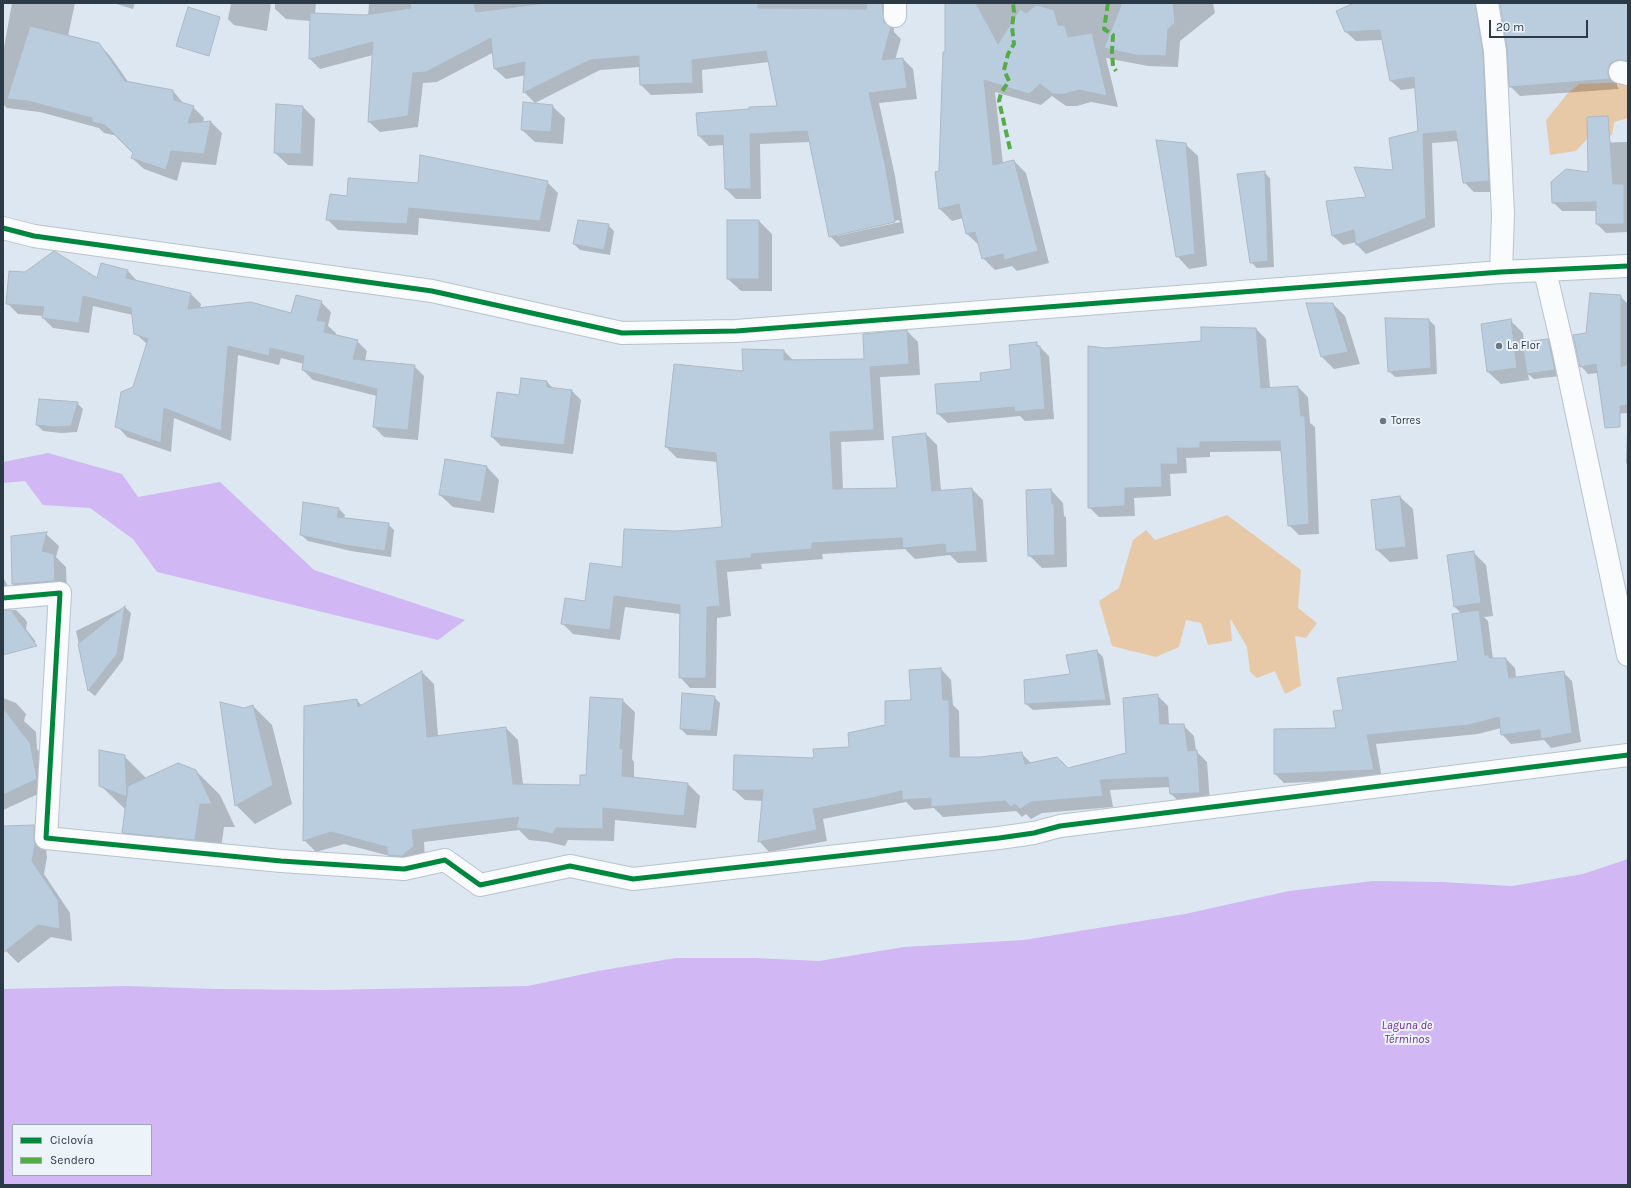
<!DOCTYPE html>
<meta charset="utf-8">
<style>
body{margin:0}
#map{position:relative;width:1631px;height:1188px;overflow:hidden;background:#dce7f2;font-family:Karla,sans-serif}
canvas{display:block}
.frame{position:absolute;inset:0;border:4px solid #2c3946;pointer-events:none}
.legend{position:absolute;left:12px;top:1124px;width:140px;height:52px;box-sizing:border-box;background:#ecf3f9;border:1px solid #9fa9b1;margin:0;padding:5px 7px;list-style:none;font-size:12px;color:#2c3946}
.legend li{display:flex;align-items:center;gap:8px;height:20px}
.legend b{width:20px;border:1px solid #9fa9b1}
.scale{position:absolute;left:1489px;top:20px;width:99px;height:18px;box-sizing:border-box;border:2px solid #2c3946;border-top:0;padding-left:5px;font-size:12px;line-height:14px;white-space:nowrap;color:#2c3946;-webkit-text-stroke:3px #ecf3f9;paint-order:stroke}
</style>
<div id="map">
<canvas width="1631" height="1188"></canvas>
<div class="frame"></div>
<ul class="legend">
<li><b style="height:5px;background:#00873e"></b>Ciclovía</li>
<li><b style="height:5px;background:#54ac47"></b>Sendero</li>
</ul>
<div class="scale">20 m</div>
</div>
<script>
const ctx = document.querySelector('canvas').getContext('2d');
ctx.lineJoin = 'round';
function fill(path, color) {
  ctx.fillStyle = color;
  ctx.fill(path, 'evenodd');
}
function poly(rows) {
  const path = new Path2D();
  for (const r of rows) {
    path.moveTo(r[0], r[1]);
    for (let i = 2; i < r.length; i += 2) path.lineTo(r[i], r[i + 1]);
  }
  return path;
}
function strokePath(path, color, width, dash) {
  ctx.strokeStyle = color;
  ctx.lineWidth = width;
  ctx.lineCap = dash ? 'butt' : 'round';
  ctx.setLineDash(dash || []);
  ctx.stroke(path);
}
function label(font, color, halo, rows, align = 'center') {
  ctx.font = font + ' Karla,sans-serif';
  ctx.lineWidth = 4;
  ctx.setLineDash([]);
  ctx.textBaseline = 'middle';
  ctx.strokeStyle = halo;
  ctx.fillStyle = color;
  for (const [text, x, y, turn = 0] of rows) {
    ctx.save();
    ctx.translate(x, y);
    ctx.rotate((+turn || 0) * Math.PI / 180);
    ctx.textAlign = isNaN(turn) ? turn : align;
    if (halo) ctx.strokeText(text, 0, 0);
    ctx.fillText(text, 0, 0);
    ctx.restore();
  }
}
fill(poly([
 [1628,82,1628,118,1614,122,1612,135,1587,139,1576,151,1550,155,1546,120,1568,93,1579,84],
 [1227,515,1301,570,1298,608,1317,623,1306,638,1295,636,1301,686,1285,694,1275,671,1257,678,1250,672,1247,647,1230,618,1232,641,1208,645,1201,623,1186,620,1179,647,1156,657,1112,646,1099,601,1119,588,1133,540,1146,530,1155,540]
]), '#e8c9a7');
fill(poly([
 [48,453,122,474,138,497,220,482,314,570,465,620,438,640,157,572,133,539,90,508,43,505,25,481,3,483,3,462],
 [1628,859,1628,1185,3,1185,3,989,126,986,216,989,326,990,528,986,598,971,676,958,755,958,819,961,904,947,1024,940,1185,914,1289,891,1373,881,1442,882,1512,886,1583,874],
 [13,1125,151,1125,151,1175,13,1175]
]), '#d1b7f3');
fill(poly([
 [12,3,75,3,68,36,99,44,110,56,129,83,173,91,184,104,193,107,204,118,203,123,211,122,222,133,216,165,182,162,177,181,144,169,132,158,134,153,118,136,104,133,99,128,40,112,7,108,3,104,3,53],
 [113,3,135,3,133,9],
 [231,3,271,3,267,31,234,25,228,19],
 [275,3,316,3,315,14,368,16,369,3,899,3,893,14,894,32,901,39,895,60,903,59,913,69,917,99,879,103,895,176,904,233,841,247,830,236,810,142,760,144,761,199,736,199,726,189,725,145,709,146,699,136,778,106,769,62,702,70,703,93,651,95,641,85,640,67,600,70,535,103,524,92,526,75,506,79,495,69,494,52,437,82,423,83,418,127,380,132,369,122,373,55,320,69,310,59,311,21,286,19,275,9],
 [899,220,900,222,837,236,837,234],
 [946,3,1213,3,1215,13,1180,41,1178,67,1148,66,1106,58,1118,107,1091,102,1077,106,1066,106,1052,96,1041,105,995,92,1003,164,1014,161,1026,173,1049,263,1017,271,1012,266,995,270,983,258,980,246,967,234,963,218,952,221,940,209,936,172,940,172,946,53],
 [1349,3,1432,3,1474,6,1484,16,1498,192,1474,192,1464,182,1459,141,1432,143,1435,227,1366,254,1357,245,1357,242,1343,245,1333,236,1328,202,1367,198,1394,171,1419,132,1416,88,1401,90,1391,81,1383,40,1356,41,1346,32,1350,6],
 [1500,3,1628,3,1628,69,1617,79,1617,86,1619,89,1520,96,1510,86,1508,49],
 [302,106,315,119,313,166,288,165,275,153],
 [552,106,565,118,563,144,535,142,522,130],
 [1628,142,1628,232,1606,233,1597,224,1597,211,1562,211,1553,202,1589,173,1589,143],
 [1185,144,1198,156,1207,266,1189,269,1177,256],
 [1264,172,1270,178,1274,267,1257,268,1251,262],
 [547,182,558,193,550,232,419,218,418,235,338,230,327,219,348,197,418,185],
 [728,221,759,221,772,234,772,291,741,291,728,279],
 [608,225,614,231,610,255,580,250,574,244],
 [101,265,128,271,138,282,191,294,201,304,200,309,292,315,321,302,331,312,328,326,336,333,335,335,357,341,367,351,365,361,414,366,424,376,418,440,384,437,374,427,377,396,313,380,303,370,304,364,281,358,279,365,238,355,231,441,174,418,171,452,127,437,117,426,134,387,147,344,135,333,133,315,93,306,89,333,53,328,43,318,43,316,18,314,7,303,97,279],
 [1620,296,1628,304,1628,413,1611,414,1598,373,1588,374,1581,366,1587,334],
 [1308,304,1333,304,1345,316,1360,364,1334,369,1322,357],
 [1429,320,1435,326,1437,374,1395,377,1389,371],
 [1510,320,1523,333,1524,343,1548,340,1554,346,1560,376,1534,379,1528,374,1529,380,1501,384,1488,372,1482,324],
 [1256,329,1266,339,1270,388,1298,387,1308,397,1310,423,1315,427,1319,534,1299,535,1289,525,1282,451,1210,452,1210,457,1186,458,1187,473,1170,474,1171,496,1134,498,1135,516,1099,517,1089,507,1106,349,1202,342],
 [907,331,918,342,920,375,880,377,884,440,841,442,843,490,898,489,926,434,937,445,941,491,972,489,983,500,987,562,958,563,950,555,915,559,905,549,822,554,823,559,761,564,762,569,727,572,731,616,717,618,716,688,690,688,680,677,681,614,625,607,620,640,573,634,562,623,623,568,676,532,723,528,717,462,677,458,666,447,744,372,784,351,794,361,865,360],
 [1037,344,1049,356,1054,419,1025,421,1020,416,948,423,938,414,982,382,1012,370],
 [547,382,554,389,572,391,581,400,573,454,501,446,492,437,520,396],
 [77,403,83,409,77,432,61,433,43,431,37,425],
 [1627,430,1628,430,1628,465,1626,463],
 [446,460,487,467,499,480,494,513,453,507,440,495],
 [1051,490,1063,503,1064,516,1066,517,1067,567,1042,568,1029,555],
 [1400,497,1413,509,1418,559,1390,562,1377,550,1372,500],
 [339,509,345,515,344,518,388,524,394,530,391,557,351,551,308,541,301,535],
 [46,534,59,546,56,557,66,567,67,593,25,596,13,584],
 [1473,552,1486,565,1493,616,1484,617,1488,621,1493,659,1506,659,1515,668,1516,678,1563,672,1572,681,1581,742,1551,748,1544,740,1511,744,1502,734,1501,728,1478,734,1376,744,1382,779,1284,783,1275,774,1338,729,1344,711,1459,662,1462,614,1455,607],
 [3,577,12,594,3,598],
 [125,607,131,613,123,660,95,696,89,691,76,631],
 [3,610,16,610,25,619,27,622,26,629,36,642,3,646],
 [1097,651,1103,657,1111,705,1033,710,1026,704,1071,675],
 [941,669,951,680,953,705,959,711,960,758,980,758,1021,753,1032,764,1068,769,1127,754,1157,695,1168,706,1169,725,1183,725,1194,736,1196,751,1207,762,1210,803,1182,804,1171,794,1170,787,1110,790,1113,807,1042,813,1031,819,1026,814,1022,817,1016,811,943,817,934,808,914,810,906,802,823,819,827,841,769,852,759,841,763,801,745,800,734,790,815,759,850,748,886,726,912,701],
 [422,672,434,684,438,736,506,728,518,740,523,785,581,786,587,776,622,700,635,712,632,759,634,762,634,778,688,784,700,796,696,828,615,820,614,841,568,840,565,846,548,842,529,840,519,830,424,842,425,859,401,867,390,856,344,844,316,852,304,840,357,700,362,706],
 [714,697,720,703,717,736,687,735,681,729],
 [3,698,16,703,26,714,24,721,36,732,37,749,41,754,47,790,3,810],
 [253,706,272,725,292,804,255,824,236,805,244,709],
 [124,756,147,779,195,770,220,795,235,827,224,827,219,863,147,856,123,833,126,810,100,785],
 [34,826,46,838,46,850,47,857,44,874,70,913,72,941,51,937,18,963,6,951,3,943,3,827]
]), '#0003');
const building = poly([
 [410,3,474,3,476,12,547,3,758,3,758,8,866,9,867,3,882,3,884,22,891,27,882,60,903,58,907,88,869,93,885,164,895,222,829,237,807,131,750,134,751,189,725,189,723,135,698,136,696,113,749,109,749,107,777,106,766,51,692,60,693,83,640,85,639,56,590,60,523,93,525,62,494,69,491,38,426,72,413,73,408,116,368,122,373,42,309,59,310,13,365,15,411,8,410,3],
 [945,3,976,3,998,44,1020,9,1026,13,1036,5,1054,10,1058,25,1065,26,1068,37,1092,33,1107,96,1079,90,1064,94,1053,94,1040,84,1029,94,984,80,993,165,1014,160,1038,251,1004,260,1003,254,982,259,975,232,966,234,959,204,939,209,935,172,939,171,943,52,945,52,945,3],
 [1122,3,1173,3,1175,23,1168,29,1166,56,1135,55,1104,48,1122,3],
 [1354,3,1475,3,1483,52,1489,181,1463,183,1456,131,1423,134,1426,218,1356,245,1354,230,1332,236,1326,201,1366,197,1354,167,1393,170,1389,138,1418,131,1414,77,1390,81,1380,30,1345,32,1336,11,1354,3],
 [1500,3,1628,3,1628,61,1617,60,1611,63,1608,69,1608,75,1610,79,1509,87,1507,49,1500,3],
 [188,7,220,17,209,56,176,46,188,7],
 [30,26,99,43,125,81,173,90,174,100,194,106,188,123,211,121,204,154,171,151,166,170,131,158,133,153,105,125,92,122,92,118,28,101,7,99,30,26],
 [523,102,553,105,551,132,521,130,523,102],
 [276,104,303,106,301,154,274,153,276,104],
 [1608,116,1613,184,1624,184,1624,224,1596,224,1596,202,1552,203,1551,182,1566,169,1588,172,1587,117,1608,116],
 [1156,140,1186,143,1195,254,1176,257,1156,140],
 [420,155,548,181,540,221,409,208,407,224,326,220,330,194,347,196,348,178,418,183,420,155],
 [1265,171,1268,261,1250,263,1237,174,1265,171],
 [578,220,609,224,604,250,573,244,578,220],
 [727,220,759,220,759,279,727,279,727,220],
 [54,251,97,278,101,263,128,270,126,278,191,293,188,309,251,302,291,313,296,295,322,301,317,320,326,322,324,332,358,340,353,359,415,365,408,430,373,427,377,389,302,370,304,356,270,348,269,356,228,346,221,431,164,408,161,443,115,427,121,392,133,387,148,339,134,334,131,308,83,296,79,323,42,318,44,307,6,304,9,271,25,272,54,251],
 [1590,293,1621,295,1621,367,1628,364,1628,405,1620,406,1620,427,1605,428,1596,364,1580,367,1573,335,1586,333,1590,293],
 [1306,303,1333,303,1348,352,1321,357,1306,303],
 [1385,318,1429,319,1431,368,1388,372,1385,318],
 [1511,319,1517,368,1487,372,1481,324,1511,319],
 [1201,327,1256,328,1261,388,1298,386,1301,416,1305,416,1309,524,1288,526,1280,441,1200,442,1200,448,1177,448,1178,464,1161,464,1162,487,1125,488,1125,506,1088,508,1088,346,1106,348,1201,341,1201,327],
 [907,330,909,364,870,367,874,430,830,432,833,489,897,488,892,437,926,433,932,491,972,488,977,551,946,553,945,544,903,548,902,538,812,543,812,549,751,554,751,558,716,561,720,606,707,607,706,678,679,678,680,605,614,596,610,630,561,624,565,598,585,601,590,563,622,567,624,529,676,531,722,527,716,453,665,447,674,364,743,371,742,349,784,350,784,360,864,359,863,334,907,330],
 [1548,339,1555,370,1527,374,1522,342,1548,339],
 [1037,342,1037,346,1040,346,1045,409,1015,412,1014,407,937,414,935,384,981,381,980,373,1011,369,1009,345,1037,342],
 [521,378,547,381,547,387,572,390,564,445,491,437,497,392,519,395,521,378],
 [39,399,78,402,71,426,54,427,36,425,39,399],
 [445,459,487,466,481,502,439,495,445,459],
 [1051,489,1052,504,1054,504,1055,555,1028,556,1026,490,1051,489],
 [1400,496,1406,547,1376,550,1371,500,1400,496],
 [303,502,339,508,337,517,389,523,385,551,344,545,300,535,303,502],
 [47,532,42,551,54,554,55,581,12,584,11,536,47,532],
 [1474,551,1481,603,1454,607,1447,555,1474,551],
 [125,606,117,654,88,691,78,644,125,606],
 [3,610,11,610,37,646,3,655,3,610],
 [1479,610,1485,655,1489,655,1489,658,1506,658,1509,678,1564,671,1572,733,1541,739,1540,730,1501,735,1499,717,1469,725,1367,735,1374,770,1274,774,1274,729,1336,728,1333,711,1343,710,1337,678,1458,661,1452,614,1479,610],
 [1097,650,1106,700,1025,704,1024,680,1070,674,1066,655,1097,650],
 [941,668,943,700,949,700,950,757,980,757,1022,752,1025,764,1057,757,1068,768,1126,753,1123,698,1158,694,1160,724,1184,724,1188,751,1197,750,1200,793,1170,794,1168,777,1100,780,1103,796,1031,802,1020,809,1015,804,1011,807,1005,801,931,807,931,798,902,800,902,791,872,798,813,809,817,830,758,842,763,790,733,790,734,755,814,758,813,749,849,747,848,733,885,725,885,701,911,700,909,670,941,668],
 [422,671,427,737,506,727,513,784,580,785,580,775,586,775,590,697,623,699,620,749,623,748,622,776,688,783,684,816,603,808,603,829,556,828,553,834,535,830,516,828,519,817,412,830,414,846,402,856,388,855,387,847,331,832,303,841,304,706,357,699,358,707,422,671],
 [682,693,715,696,711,731,680,729,682,693],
 [220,702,244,708,253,705,273,785,235,806,220,702],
 [3,708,30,743,37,779,3,795,3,708],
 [99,750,125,755,127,797,99,786,99,750],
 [178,763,196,770,212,804,200,804,195,840,122,833,128,786,178,763],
 [34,825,34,837,35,844,32,861,58,900,60,929,38,925,3,953,3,826,34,825]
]);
fill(building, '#bacdde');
strokePath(building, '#adb8c3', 1);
const minor = poly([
 [1487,3,1495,51,1503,214,1501,272],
 [895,16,895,3],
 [1620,72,1628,74],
 [3,228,34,236,432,291,622,333,736,331,1501,272,1628,266],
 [1545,271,1563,348,1628,655],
 [3,598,60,593,46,838,281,861,404,869,445,860,480,885,570,866,633,879,999,838,1034,833,1060,826,1628,755]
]);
strokePath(minor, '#b8c3ce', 24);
strokePath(minor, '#fafbfd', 22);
strokePath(poly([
 [1108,3,1104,29,1113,35,1112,52,1113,66,1116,71],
 [1010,149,999,101,1001,93,1009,81,1004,70,1008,54,1014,44,1012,27,1014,12,1013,3]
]), '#54ac47', 4, [8, 4]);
strokePath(poly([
 [3,228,34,236,432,291,622,333,736,331,1501,272,1628,266],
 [3,598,60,593,46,838,281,861,404,869,445,860,480,885,570,866,633,879,999,838,1034,833,1060,826,1628,755]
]), '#00873e', 5);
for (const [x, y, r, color] of [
 [1499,346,4,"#6a7682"],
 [1383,421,4,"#6a7682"]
]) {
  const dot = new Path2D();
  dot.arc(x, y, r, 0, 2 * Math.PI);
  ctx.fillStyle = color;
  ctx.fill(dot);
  strokePath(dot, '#ecf3f9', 1.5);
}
label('11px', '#2c3946', '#ecf3f9', [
 ["La Flor",1507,346],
 ["Torres",1391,421]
], 'left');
label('italic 12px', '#6f2b9f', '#ecf3f9', [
 ["Laguna de",1407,1026],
 ["Términos",1407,1040]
]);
</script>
